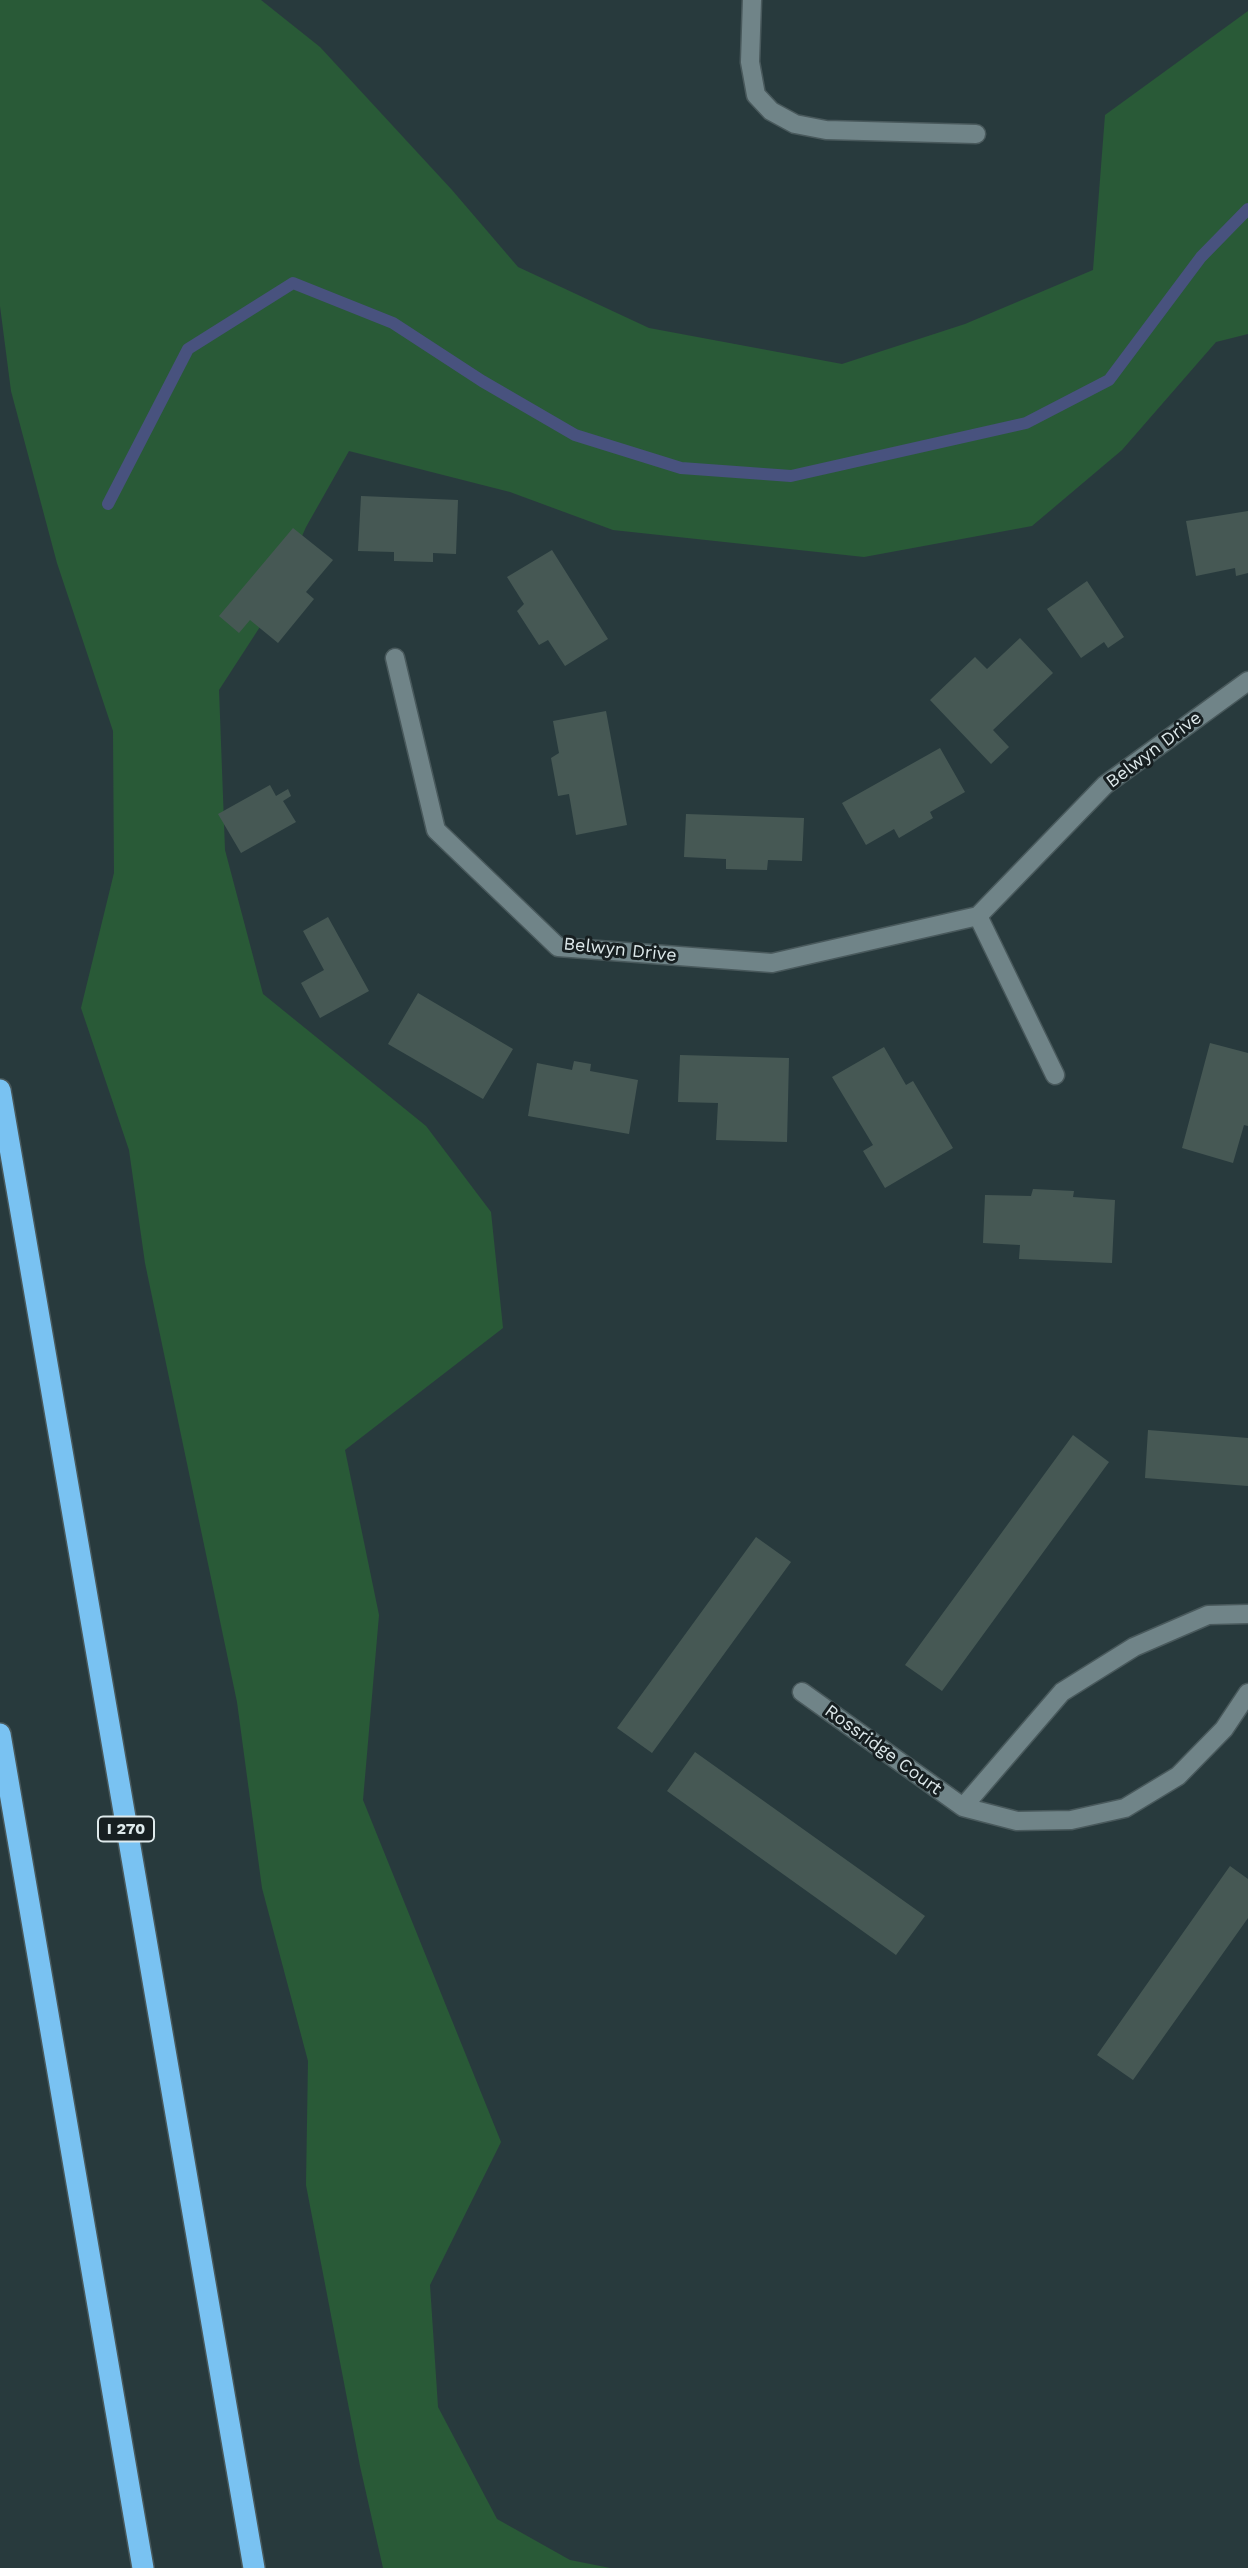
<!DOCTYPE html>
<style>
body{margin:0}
canvas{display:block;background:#283a3d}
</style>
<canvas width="1248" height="2568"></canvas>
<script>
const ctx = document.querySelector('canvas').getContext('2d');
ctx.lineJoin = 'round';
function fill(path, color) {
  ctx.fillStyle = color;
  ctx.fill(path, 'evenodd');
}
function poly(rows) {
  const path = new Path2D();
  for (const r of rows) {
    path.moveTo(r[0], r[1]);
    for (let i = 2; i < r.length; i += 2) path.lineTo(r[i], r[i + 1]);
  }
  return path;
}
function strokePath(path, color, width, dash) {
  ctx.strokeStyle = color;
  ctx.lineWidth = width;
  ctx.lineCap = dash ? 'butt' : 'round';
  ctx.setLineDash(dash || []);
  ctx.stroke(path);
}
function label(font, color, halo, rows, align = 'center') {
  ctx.font = font + ' "Work Sans",sans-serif';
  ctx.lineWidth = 6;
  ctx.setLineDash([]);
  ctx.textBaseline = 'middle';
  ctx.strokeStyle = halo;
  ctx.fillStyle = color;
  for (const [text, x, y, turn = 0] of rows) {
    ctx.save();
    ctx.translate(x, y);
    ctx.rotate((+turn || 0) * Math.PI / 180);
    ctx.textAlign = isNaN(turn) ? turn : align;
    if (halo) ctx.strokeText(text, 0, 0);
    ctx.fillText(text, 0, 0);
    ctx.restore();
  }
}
fill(poly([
 [0,0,261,0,320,47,452,190,518,267,649,328,842,364,965,324,1093,270,1105,115,1248,11,1248,334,1216,342,1122,450,1032,526,864,557,613,530,510,492,349,451,306,527,267,616,219,690,225,850,263,994,426,1126,491,1212,503,1328,345,1450,379,1615,363,1800,501,2142,430,2285,438,2407,497,2519,570,2560,610,2568,383,2568,360,2466,306,2185,308,2061,262,1888,237,1702,145,1263,129,1150,81,1008,114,873,113,731,57,563,11,391,0,306]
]), '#295a37');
strokePath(poly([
 [108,504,188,349,293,283,393,323,482,381,575,435,681,468,791,476,1026,423,1109,380,1201,257,1248,209]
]), '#48527e', 12);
fill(poly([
 [361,496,458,500,456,554,433,553,433,562,394,561,394,552,358,551],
 [1248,511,1248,573,1236,576,1235,568,1196,576,1186,521],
 [293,528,333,560,306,592,314,599,278,643,250,620,239,633,219,616],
 [552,550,608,639,565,666,548,640,539,645,517,611,524,604,507,577],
 [1087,581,1124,637,1108,648,1104,642,1081,658,1047,609],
 [1020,638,1053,673,993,730,1009,747,991,764,930,700,975,657,987,669],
 [606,711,627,825,576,835,569,794,558,796,551,758,559,753,553,721],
 [940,748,965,792,930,812,933,818,899,838,894,829,866,845,842,803],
 [270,785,276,796,288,789,291,796,283,801,296,822,241,853,218,814],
 [686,814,804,818,802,861,768,860,767,870,726,869,726,859,684,857],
 [328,917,369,991,320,1018,301,983,324,970,303,931],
 [418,993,513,1049,483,1099,388,1044],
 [1210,1043,1248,1053,1248,1126,1244,1125,1233,1163,1182,1148],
 [884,1047,906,1085,913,1081,953,1148,885,1188,863,1151,873,1145,832,1077],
 [680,1055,789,1058,787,1142,716,1140,718,1103,678,1102],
 [574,1061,591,1064,590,1071,638,1080,629,1134,528,1116,537,1063,572,1070],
 [1033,1189,1074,1191,1073,1197,1115,1200,1112,1263,1019,1259,1020,1245,983,1243,985,1195,1031,1196],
 [1148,1430,1248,1438,1248,1486,1145,1478],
 [1073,1435,1109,1462,942,1691,905,1665],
 [756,1537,791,1562,652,1753,617,1728],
 [695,1752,925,1916,896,1955,667,1791],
 [1230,1866,1248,1879,1248,1918,1133,2080,1097,2055]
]), '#465854');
const lane = poly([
 [752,0,750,62,756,95,771,111,795,124,826,130,976,134]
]);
const street = poly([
 [395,658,436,830,558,947,772,963,978,916,1105,785,1248,681],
 [978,916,1055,1075],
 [802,1692,963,1807,1017,1821,1071,1820,1125,1808,1178,1776,1224,1729,1248,1693],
 [963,1807,1062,1692,1134,1647,1208,1615,1248,1614]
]);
const highway = poly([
 [0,1090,254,2568],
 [0,1734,143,2568]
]);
strokePath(lane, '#49595c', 21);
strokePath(street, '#49595c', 21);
strokePath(highway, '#49595c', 24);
strokePath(lane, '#708488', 18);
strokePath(street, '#708488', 18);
strokePath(highway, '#79c2f2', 21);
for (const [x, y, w] of [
 [126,1829,56]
]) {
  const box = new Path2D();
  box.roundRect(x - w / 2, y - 12.5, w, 25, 5);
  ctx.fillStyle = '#171f21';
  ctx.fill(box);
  strokePath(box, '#dee9eb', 2);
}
label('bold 16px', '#dee9eb', null, [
 ["I 270",126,1829]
]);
label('18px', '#dee9eb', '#171f21', [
 ["Belwyn Drive",1154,750,-37],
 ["Belwyn Drive",620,950,6],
 ["Rossridge Court",883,1750,36]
]);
</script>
